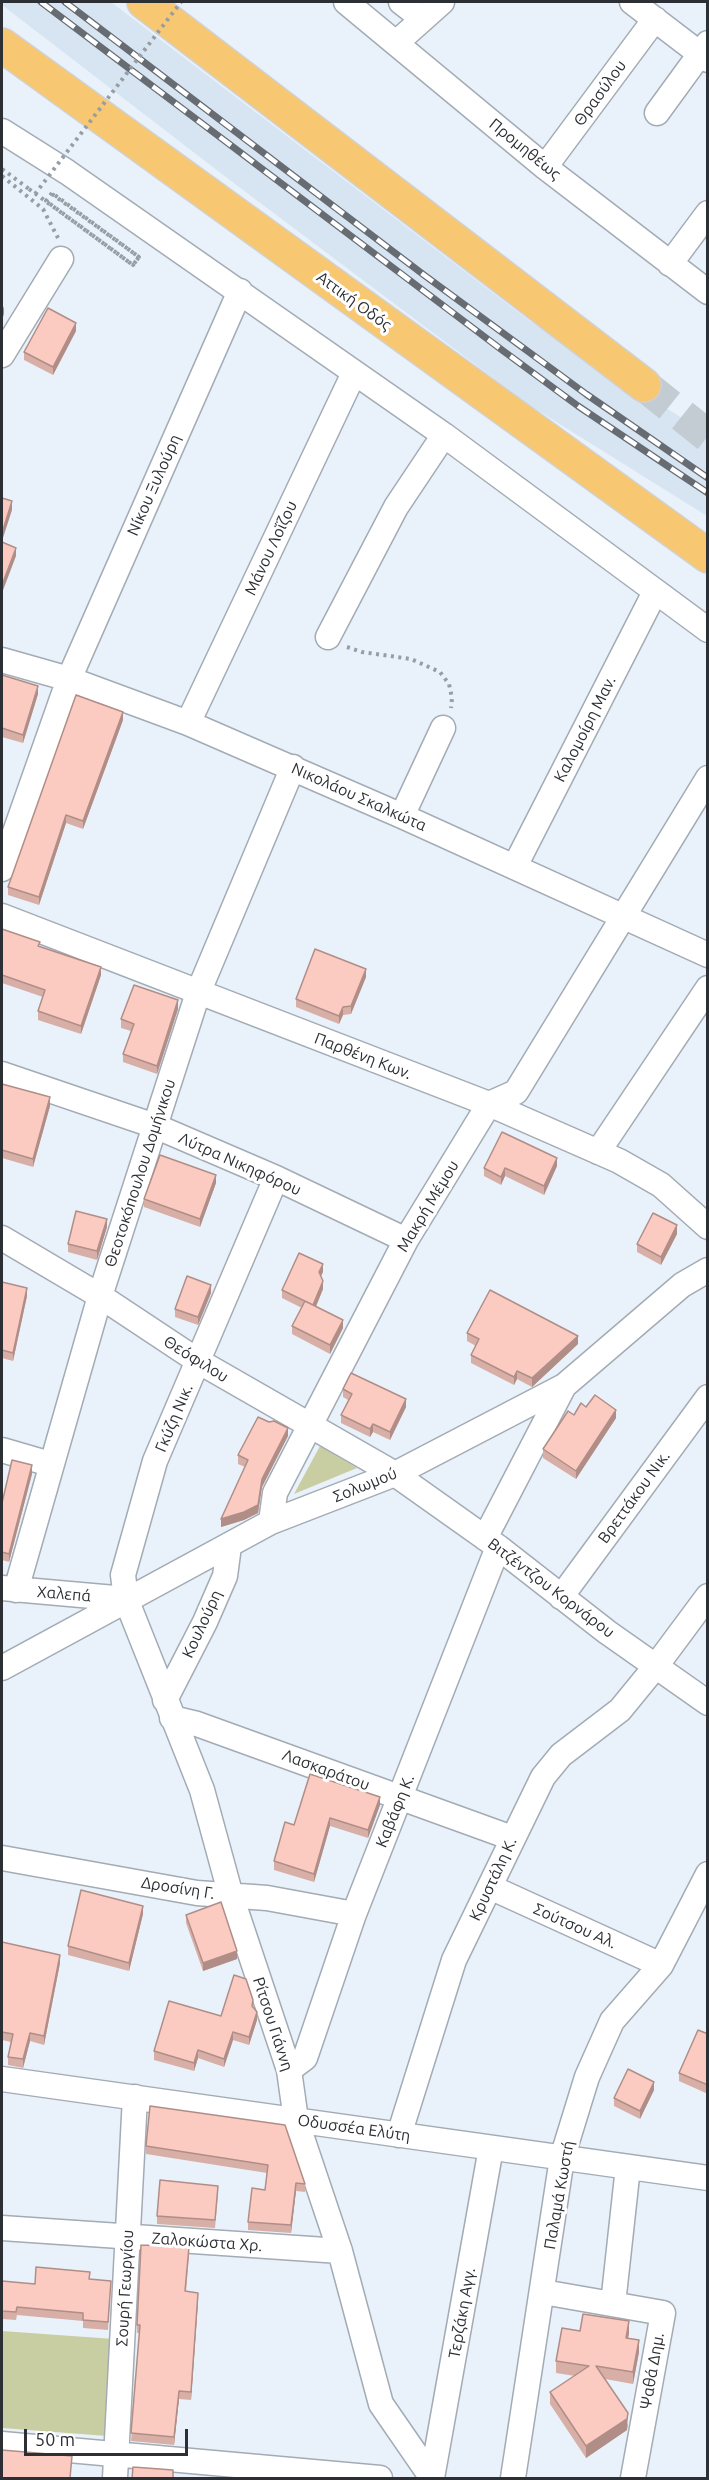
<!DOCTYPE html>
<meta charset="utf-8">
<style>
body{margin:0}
#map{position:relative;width:709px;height:2480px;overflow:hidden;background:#e9f2fb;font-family:Ubuntu,sans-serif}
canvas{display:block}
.frame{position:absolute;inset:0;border:3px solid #2c2f33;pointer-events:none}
.scale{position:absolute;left:24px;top:2429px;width:164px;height:27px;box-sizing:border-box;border:3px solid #2c2f33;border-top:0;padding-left:8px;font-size:18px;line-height:21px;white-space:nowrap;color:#2c2f33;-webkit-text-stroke:4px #fff;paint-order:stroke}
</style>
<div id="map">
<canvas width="709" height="2480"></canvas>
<div class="frame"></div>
<div class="scale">50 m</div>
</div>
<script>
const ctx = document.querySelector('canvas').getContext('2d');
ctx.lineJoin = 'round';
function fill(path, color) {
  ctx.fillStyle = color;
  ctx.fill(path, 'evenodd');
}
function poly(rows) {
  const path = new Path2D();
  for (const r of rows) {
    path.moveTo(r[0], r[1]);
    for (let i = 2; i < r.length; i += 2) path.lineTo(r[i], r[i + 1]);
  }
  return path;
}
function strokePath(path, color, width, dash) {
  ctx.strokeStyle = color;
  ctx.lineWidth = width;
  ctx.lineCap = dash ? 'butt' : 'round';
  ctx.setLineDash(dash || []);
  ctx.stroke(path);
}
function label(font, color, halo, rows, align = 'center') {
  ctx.font = font + ' Ubuntu,sans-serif';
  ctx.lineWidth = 6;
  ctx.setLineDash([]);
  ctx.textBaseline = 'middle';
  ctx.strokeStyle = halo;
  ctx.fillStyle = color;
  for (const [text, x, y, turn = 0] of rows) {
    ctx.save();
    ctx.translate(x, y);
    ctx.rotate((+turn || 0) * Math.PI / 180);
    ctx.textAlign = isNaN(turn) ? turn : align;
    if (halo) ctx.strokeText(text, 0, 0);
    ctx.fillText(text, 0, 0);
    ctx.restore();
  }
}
fill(poly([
 [2,2,111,2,530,321,707,434,707,516,529,405,231,181,2,5]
]), '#d7e5f3');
fill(poly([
 [320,1446,357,1468,294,1494],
 [2,2331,114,2339,107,2436,2,2428]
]), '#c9cea2');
strokePath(poly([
 [644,385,708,436]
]), '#c3cbd3', 33, [33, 16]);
const minor = poly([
 [346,2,545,167,708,292],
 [401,2,423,19],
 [632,2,708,60],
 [396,43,442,2],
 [657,113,708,43],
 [2,131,67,172,444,435,708,630],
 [545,167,655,19],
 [670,264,708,213],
 [2,355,61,259],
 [328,637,396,507,444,435],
 [2,660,69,679,188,723,402,816,708,955],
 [188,723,354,373],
 [402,816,443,728],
 [515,866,655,592],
 [2,869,69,679,240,291],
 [2,916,489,1104,619,1161,661,1185,708,1227],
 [2,1074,155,1126,276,1178,406,1240],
 [598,1152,708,988],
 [276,1178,155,1461,123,1575,126,1599,202,1790,231,1896,289,2070,296,2120,340,2251,381,2404,432,2478],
 [2,1238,100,1296,198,1361,395,1474,498,1547,607,1632,708,1703],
 [2,1450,50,1464],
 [271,1522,275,1493,406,1240,489,1104,516,1092,708,778],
 [485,1538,564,1386],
 [2,1588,126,1599],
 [16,1590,100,1296,198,993,293,767],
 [561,1597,708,1397],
 [2,1668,271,1522,395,1474,564,1386,682,1285,708,1270],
 [165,1700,205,1622,225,1576,229,1546],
 [172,1718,197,1724,512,1838],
 [2,1858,197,1893,267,1898,354,1914],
 [490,1887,661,1965],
 [289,2070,305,2058,354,1914,498,1547],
 [2,2079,708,2178],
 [399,2135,454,1960,543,1777,561,1755,620,1710,656,1666,708,1596],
 [2,2228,340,2251],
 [543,2292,663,2313,633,2478],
 [613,2304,628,2167],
 [2,2444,380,2478],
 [115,2478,135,2097],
 [432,2478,491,2148],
 [513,2478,562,2158,587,2077,612,2021,661,1965,708,1874]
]);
const highway = poly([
 [144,2,644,385],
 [2,45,708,556]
]);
strokePath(minor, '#a3abb4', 27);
strokePath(highway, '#d1d1d2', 36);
strokePath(poly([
 [2,169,29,189],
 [2,176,43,209,58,238],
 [52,193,46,201,133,265,139,257,52,194,54,190],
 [347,647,362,652,411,659,440,672,449,684,452,698,451,708]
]), '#969da4', 4, [3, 4.5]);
strokePath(minor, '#fff', 24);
strokePath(highway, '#f7c771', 33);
const rail = poly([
 [41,2,502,350,578,406,708,493],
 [65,2,424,275,586,394,708,478]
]);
strokePath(rail, '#676c72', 7);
strokePath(rail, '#fff', 4.5, [14]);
strokePath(poly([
 [29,189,133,265,139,257,52,193],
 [35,194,181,2]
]), '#969da4', 4, [3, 4.5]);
fill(poly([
 [76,331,53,375,24,360,24,352],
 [2,675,38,694,23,743,2,737],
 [123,720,83,829,66,823,39,905,8,895,8,887],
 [2,929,101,975,81,1034,38,1020,38,1011,43,997,2,983],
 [366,977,351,1014,343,1015,339,1024,296,1007,296,999],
 [178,1009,157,1074,123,1062,123,1054,131,1031,121,1028,121,1019],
 [2,1084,50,1106,33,1167,2,1158],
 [557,1166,544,1195,505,1176,501,1185,484,1176,484,1168],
 [216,1183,200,1227,144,1207,144,1199],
 [107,1227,97,1260,68,1252,68,1244],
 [677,1234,661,1265,637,1252,637,1244],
 [323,1272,321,1276,323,1289,316,1307,343,1328,330,1354,292,1334,292,1326,302,1308,282,1298,282,1290],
 [2,1282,27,1296,13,1361,2,1358],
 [211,1293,198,1325,175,1317,175,1309],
 [467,1333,578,1344,532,1387,517,1379,514,1385,471,1363,471,1355,476,1346,467,1341],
 [343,1389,406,1407,390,1440,373,1432,370,1437,341,1423,341,1415,348,1400,343,1397],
 [574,1415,616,1418,576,1479,543,1458,543,1449],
 [288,1436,262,1487,258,1513,244,1520,221,1527,245,1467,238,1464,238,1455],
 [32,1474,9,1562,2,1560,2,1503],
 [380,1805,368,1838,330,1826,314,1882,274,1870,274,1861,294,1825],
 [143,1914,129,1971,68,1955,68,1946],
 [186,1915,237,1959,203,1971,186,1923],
 [2,1942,60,1963,44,2045,30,2041,23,2068,8,2065,8,2057,11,2042,2,2040],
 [253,2007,257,2020,249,2045,233,2040,224,2067,198,2058,194,2071,154,2060,154,2051,221,2016],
 [708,2034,708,2094,679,2081,679,2073],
 [654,2090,640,2119,614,2106,614,2098],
 [285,2125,305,2184,305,2192,296,2191,291,2233,248,2230,248,2222,265,2190,267,2173,146,2154,146,2146],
 [218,2194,215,2228,157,2224,157,2216],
 [189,2255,186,2292,198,2301,191,2400,179,2399,174,2445,131,2441,140,2333,137,2333,137,2325],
 [90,2279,111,2281,108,2330,83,2328,83,2321,17,2315,16,2320,2,2319,2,2281,35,2284],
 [580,2331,629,2333,628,2338,639,2352,633,2384,605,2379,628,2425,627,2430,586,2458,550,2404,550,2392,575,2376,556,2373,556,2361]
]), '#d8afa6');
fill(poly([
 [4,306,4,314,2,320,2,311],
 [76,323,76,331,53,375,53,367],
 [12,501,12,510,2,541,2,533],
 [16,548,16,556,2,593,2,585],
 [38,686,38,694,23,743,23,735],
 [123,712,123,720,83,829,83,821],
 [66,815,66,823,39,905,39,897],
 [101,967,101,975,81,1034,81,1026],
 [366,969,366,977,351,1014,351,1006],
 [178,1000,178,1009,157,1074,157,1066],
 [343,1007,343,1015,339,1024,339,1016],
 [50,1097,50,1106,33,1167,33,1159],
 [557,1158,557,1166,544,1195,544,1186],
 [505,1168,505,1176,501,1185,501,1177],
 [216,1175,216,1183,200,1227,200,1219],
 [107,1219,107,1227,97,1260,97,1251],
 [677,1225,677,1234,661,1265,661,1257],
 [323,1264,323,1272,319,1280,319,1272],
 [323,1281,323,1289,313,1313,313,1305],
 [211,1285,211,1293,198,1325,198,1317],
 [27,1288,27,1296,13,1361,13,1353],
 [343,1320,343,1328,330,1354,330,1345],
 [578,1336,578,1344,532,1387,532,1378],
 [517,1371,517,1379,514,1385,514,1377],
 [406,1399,406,1407,390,1440,390,1432],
 [616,1410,616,1418,576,1479,576,1471],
 [373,1424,373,1432,370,1437,370,1429],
 [288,1428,288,1436,262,1487,258,1513,244,1520,221,1527,221,1519,262,1479],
 [32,1465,32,1474,9,1562,9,1554],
 [380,1797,380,1805,368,1838,368,1830],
 [330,1818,330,1826,314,1882,314,1874],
 [143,1906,143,1914,129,1971,129,1963],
 [237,1951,237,1959,203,1971,203,1963],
 [60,1955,60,1963,44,2045,44,2036],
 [257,2012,257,2020,249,2045,249,2037],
 [233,2032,233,2040,224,2067,224,2059],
 [30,2033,30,2041,23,2068,23,2059],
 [198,2050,198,2058,194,2071,194,2063],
 [654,2082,654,2090,640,2119,640,2111],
 [296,2183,296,2191,291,2233,291,2225],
 [198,2293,198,2301,191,2400,191,2392],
 [629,2321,629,2333,626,2350,626,2338],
 [639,2340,639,2352,633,2384,633,2372],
 [179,2391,179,2399,174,2445,174,2437],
 [628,2413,627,2430,586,2458,586,2446]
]), '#b08e87');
const building = poly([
 [48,308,76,323,53,367,24,352,48,308],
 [2,498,12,501,2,533,2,498],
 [2,542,16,548,2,585,2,542],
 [2,675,38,686,23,735,2,728,2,675],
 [76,695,123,712,83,821,66,815,39,897,8,887,76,695],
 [2,929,40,942,38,946,101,967,81,1026,38,1011,45,990,2,975,2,929],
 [315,949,366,969,351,1006,343,1007,339,1016,296,999,315,949],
 [134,985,178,1000,157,1066,123,1054,134,1024,121,1019,134,985],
 [2,1084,50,1097,33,1159,2,1150,2,1084],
 [502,1132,557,1158,544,1186,505,1168,501,1177,484,1168,502,1132],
 [160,1155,216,1175,200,1219,144,1199,160,1155],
 [76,1211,107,1219,97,1251,68,1244,76,1211],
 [653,1213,677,1225,661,1257,637,1244,653,1213],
 [299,1253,323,1264,319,1272,323,1281,313,1305,282,1290,299,1253],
 [187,1276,211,1285,198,1317,175,1309,187,1276],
 [2,1282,27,1288,13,1353,2,1350,2,1282],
 [490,1290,578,1336,532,1378,517,1371,514,1377,471,1355,479,1339,467,1333,490,1290],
 [305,1301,343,1320,330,1345,292,1326,305,1301],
 [351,1373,406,1399,390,1432,373,1424,370,1429,341,1415,352,1394,343,1389,351,1373],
 [595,1395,616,1410,576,1471,543,1449,568,1411,574,1415,581,1403,586,1407,595,1395],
 [258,1417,269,1422,274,1421,288,1428,262,1479,258,1505,244,1512,221,1519,248,1460,238,1455,258,1417],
 [12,1460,32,1465,9,1554,2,1552,2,1503,12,1460],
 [310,1774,380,1797,368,1830,330,1818,314,1874,274,1861,285,1822,294,1825,310,1774],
 [81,1890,143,1906,129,1963,68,1946,81,1890],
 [221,1902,237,1951,203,1963,186,1915,221,1902],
 [2,1942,60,1955,44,2036,30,2033,23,2059,8,2057,13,2034,2,2032,2,1942],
 [234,1975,246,1979,253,2000,252,2006,257,2012,249,2037,233,2032,224,2059,198,2050,194,2063,154,2051,169,2001,221,2016,234,1975],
 [698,2030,708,2034,708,2085,679,2073,698,2030],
 [628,2069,654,2082,640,2111,614,2098,628,2069],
 [150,2106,285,2125,305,2184,296,2183,291,2225,248,2222,252,2188,265,2190,268,2165,146,2146,150,2106],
 [160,2180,218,2186,215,2220,157,2216,160,2180],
 [141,2245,189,2247,185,2291,198,2293,191,2392,179,2391,174,2437,131,2433,140,2325,137,2325,141,2245],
 [36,2267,90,2272,89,2279,111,2281,108,2322,83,2320,83,2313,17,2307,16,2312,2,2311,2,2281,35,2284,36,2267],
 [583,2314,629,2321,626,2338,639,2340,633,2372,596,2366,628,2413,627,2419,586,2446,550,2392,589,2366,556,2361,562,2328,580,2331,583,2314],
 [2,2450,72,2456,70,2478,2,2478,2,2450],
 [133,2467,173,2470,173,2478,132,2478,133,2467]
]);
fill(building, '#fbcbc1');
strokePath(building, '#b08e87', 1.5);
label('16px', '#2c2f33', '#fff', [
 ["Θρασύλου",600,93,-54],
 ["Προμηθέως",525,149,39],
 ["Αττική Οδός",354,301,36],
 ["Νίκου Ξυλούρη",154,485,-66],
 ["Μάνου Λοΐζου",271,548,-65],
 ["Καλομοίρη Μαν.",585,729,-63],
 ["Νικολάου Σκαλκώτα",359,797,24],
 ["Παρθένη Κων.",363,1056,21],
 ["Λύτρα Νικηφόρου",240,1164,24],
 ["Θεοτοκόπουλου Δομήνικου",140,1173,-72],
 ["Μακρή Μέμου",428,1206,-59],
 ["Θεόφιλου",196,1359,32],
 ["Γκύζη Νικ.",174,1418,-67],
 ["Σολωμού",365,1485,-22],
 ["Βρεττάκου Νικ.",634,1497,-54],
 ["Βιτζέντζου Κορνάρου",551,1588,37],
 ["Χαλεπά",64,1594,5],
 ["Κουλούρη",202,1624,-65],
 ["Λασκαράτου",326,1770,20],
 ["Καβάφη Κ.",395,1811,-68],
 ["Κρυστάλη Κ.",493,1879,-65],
 ["Δροσίνη Γ.",178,1888,9],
 ["Σούτσου Αλ.",575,1926,24],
 ["Ρίτσου Γιάννη",273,2024,72],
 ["Οδυσσέα Ελύτη",354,2128,8],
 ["Παλαμά Κωστή",559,2195,-80],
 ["Ζαλοκώστα Χρ.",207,2242,4],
 ["Σουρή Γεωργίου",125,2288,-87],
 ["Τερζάκη Αγγ.",462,2313,-80],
 ["Ψαθά Δημ.",652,2371,-80]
]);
</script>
